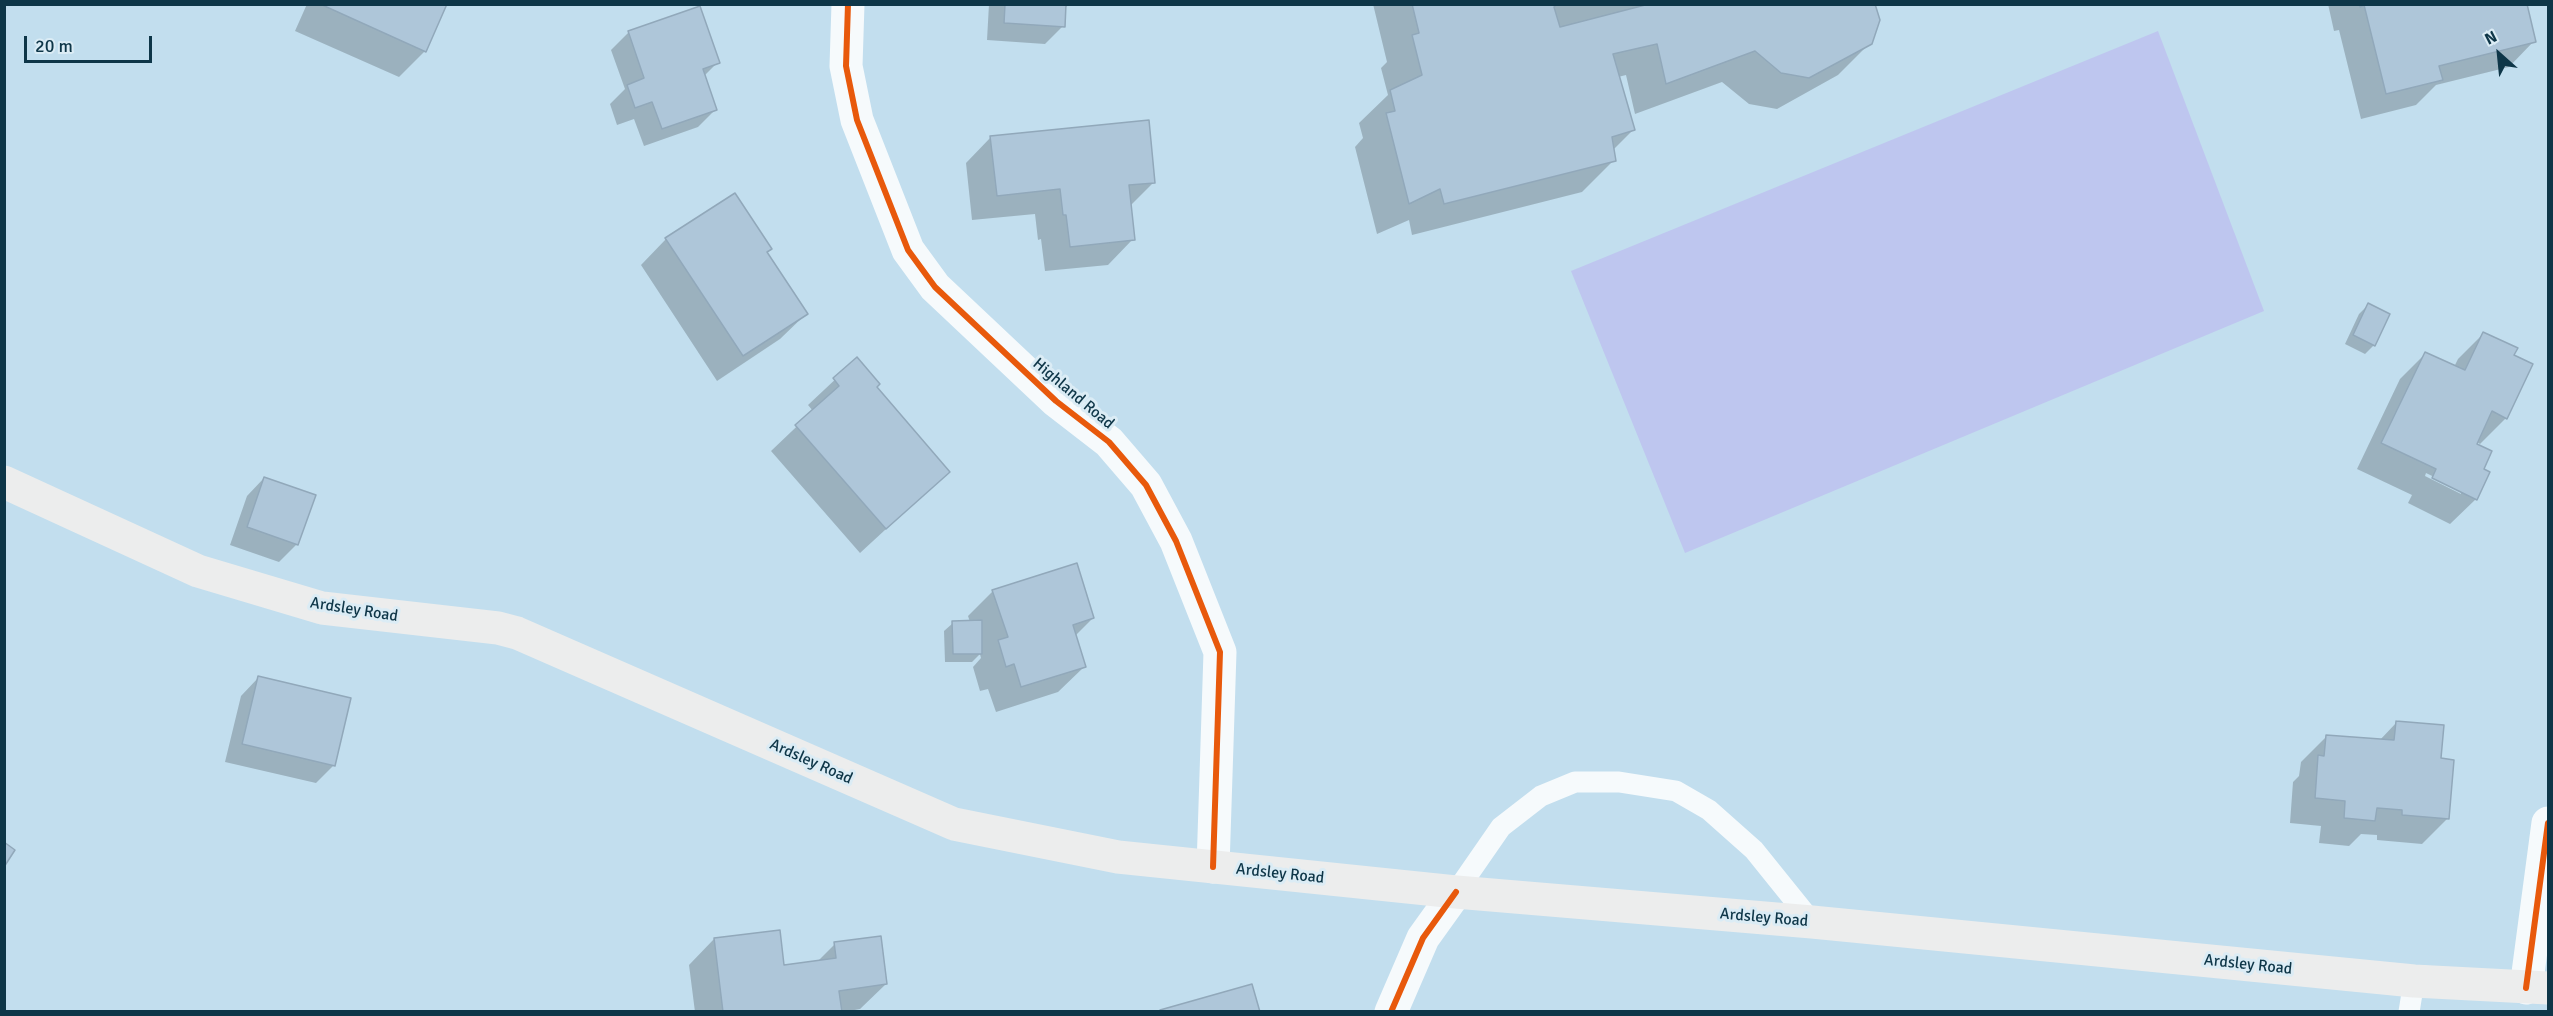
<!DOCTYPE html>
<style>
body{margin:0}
#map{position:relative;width:2553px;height:1016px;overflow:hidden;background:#c2deee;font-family:Signika,sans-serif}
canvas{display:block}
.frame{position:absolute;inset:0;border:6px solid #0e3648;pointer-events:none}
.north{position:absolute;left:2469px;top:24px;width:60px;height:60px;-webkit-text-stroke:4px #dbecf5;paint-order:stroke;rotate:333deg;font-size:16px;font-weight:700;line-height:24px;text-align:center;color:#0e3648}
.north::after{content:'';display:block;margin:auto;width:21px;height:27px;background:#0e3648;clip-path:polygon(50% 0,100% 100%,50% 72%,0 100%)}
.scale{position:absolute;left:24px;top:36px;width:128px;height:27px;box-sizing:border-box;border:3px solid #0e3648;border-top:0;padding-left:8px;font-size:18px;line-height:21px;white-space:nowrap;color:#0e3648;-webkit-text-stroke:4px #dbecf5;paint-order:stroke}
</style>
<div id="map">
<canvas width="2553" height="1016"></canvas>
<div class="frame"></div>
<div class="north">N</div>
<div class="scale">20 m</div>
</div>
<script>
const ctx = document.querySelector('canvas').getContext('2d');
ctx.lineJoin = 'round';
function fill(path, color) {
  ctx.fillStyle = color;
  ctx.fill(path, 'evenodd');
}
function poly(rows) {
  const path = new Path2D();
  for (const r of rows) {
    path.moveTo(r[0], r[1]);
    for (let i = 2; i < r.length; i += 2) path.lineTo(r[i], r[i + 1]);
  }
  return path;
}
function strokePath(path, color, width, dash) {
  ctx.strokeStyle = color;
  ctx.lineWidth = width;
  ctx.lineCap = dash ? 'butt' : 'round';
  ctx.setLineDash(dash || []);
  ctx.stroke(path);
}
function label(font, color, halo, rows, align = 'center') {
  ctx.font = font + ' Signika,sans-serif';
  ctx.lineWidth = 6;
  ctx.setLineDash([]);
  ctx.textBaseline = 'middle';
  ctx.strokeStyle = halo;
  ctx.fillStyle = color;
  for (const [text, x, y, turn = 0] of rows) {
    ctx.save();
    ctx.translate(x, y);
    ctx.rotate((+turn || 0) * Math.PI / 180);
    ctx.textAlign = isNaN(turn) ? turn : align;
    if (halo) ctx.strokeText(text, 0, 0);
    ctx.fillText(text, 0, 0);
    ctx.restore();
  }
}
fill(poly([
 [2158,31,2264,311,1685,553,1571,271]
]), '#bec6ef');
fill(poly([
 [307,4,445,4,425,51,399,77,295,31],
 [989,4,1069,4,1064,9,1063,26,1045,44,987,40],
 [1373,4,1873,4,1870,43,1838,75,1777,109,1749,104,1722,82,1635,114,1626,75,1618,77,1633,130,1613,150,1614,160,1582,192,1412,235,1409,220,1377,234,1355,147,1363,138,1359,123,1388,95,1381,68,1387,62],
 [2328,4,2524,4,2534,41,2509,67,2436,85,2416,105,2361,119,2339,30,2334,31],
 [629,32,718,62,704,76,716,109,698,127,644,146,634,119,617,125,610,104,625,89,611,50],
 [991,137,1154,182,1130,206,1133,239,1108,265,1045,271,1041,239,1038,240,1035,214,972,220,966,163],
 [666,239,770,249,766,253,806,314,780,339,717,381,641,265],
 [2368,305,2374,345,2365,354,2345,344,2359,314],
 [2484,333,2512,355,2506,418,2480,444,2476,441,2482,469,2476,499,2450,524,2408,503,2412,495,2357,469,2400,379,2426,353,2454,367,2458,359],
 [2426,473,2461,490,2461,494,2425,476],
 [857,359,875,387,948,472,860,553,771,451,813,411,808,405],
 [264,478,297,544,279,562,230,545,247,496],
 [993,591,1093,618,1075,636,1084,667,1058,692,996,712,988,689,980,691,973,667,981,658,980,654,972,662,945,662,944,631,953,623,970,622,968,616],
 [258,678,334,765,316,783,225,762,241,696],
 [2396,723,2439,760,2448,818,2422,844,2377,840,2377,835,2361,834,2349,846,2319,843,2321,826,2290,823,2293,782,2299,776,2301,762,2326,737,2379,741],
 [714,939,783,967,816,963,835,944,886,984,860,1009,844,1012,695,1012,689,965]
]), '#0003');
const building = poly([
 [320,4,447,4,426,52,320,4],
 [1005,4,1066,4,1065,27,1004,23,1005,4],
 [1412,4,1875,4,1880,20,1872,44,1809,78,1781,73,1755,51,1666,84,1657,44,1613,54,1635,130,1612,137,1616,161,1444,204,1440,189,1409,204,1386,113,1395,111,1390,90,1422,75,1412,35,1419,33,1412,4],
 [1557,4,1649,4,1560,27,1554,7,1557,4],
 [2359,4,2527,4,2536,42,2439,66,2443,80,2386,94,2364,5,2360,7,2359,4],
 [700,6,720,63,703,69,717,110,662,129,652,102,635,108,627,85,644,78,628,31,700,6],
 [1149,120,1155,183,1129,185,1135,240,1070,247,1066,215,1063,215,1060,189,997,196,990,136,1149,120],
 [735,193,772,249,767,252,808,314,743,356,665,238,735,193],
 [2368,303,2390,314,2375,346,2353,335,2368,303],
 [2483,332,2518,348,2514,355,2533,364,2507,419,2492,411,2477,444,2492,451,2484,469,2490,472,2477,500,2432,478,2436,469,2381,443,2425,352,2465,370,2483,332],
 [857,357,880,384,877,387,950,472,886,529,795,425,839,386,833,378,857,357],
 [264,477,316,495,298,545,247,527,264,477],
 [1077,563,1094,618,1073,625,1086,667,1021,687,1014,664,1006,667,998,640,1008,637,992,590,1077,563],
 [982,620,982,654,953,654,952,621,982,620],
 [258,676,351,698,335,766,242,744,258,676],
 [2396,721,2444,725,2441,758,2454,760,2449,819,2402,815,2402,810,2377,808,2375,821,2344,818,2345,801,2315,798,2318,755,2324,756,2326,735,2394,740,2396,721],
 [4,842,15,850,4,867,4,842],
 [780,930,784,965,836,958,834,942,881,936,887,984,839,991,842,1012,723,1012,714,938,780,930],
 [1252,984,1260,1012,1160,1012,1160,1010,1252,984]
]);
fill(building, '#aec6d9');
strokePath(building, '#91a8ba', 1.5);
strokePath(poly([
 [1456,892,1501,827,1541,796,1575,782,1619,782,1676,791,1709,810,1754,850,1812,922],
 [2409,1012,2414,981]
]), '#f6fafc', 21);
strokePath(poly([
 [2526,988,2548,823],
 [1391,1012,1423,938,1456,892]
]), '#f6fafc', 33);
strokePath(poly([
 [848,4,846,66,857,120,908,250,935,287,1056,401,1109,442,1146,485,1176,541,1220,652,1213,867]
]), '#f6fafc', 33);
strokePath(poly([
 [4,482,198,571,322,608,498,628,517,633,954,824,1118,857,1456,892,1812,922,2414,981,2548,988]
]), '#eceded', 33);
strokePath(poly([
 [848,4,846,66,857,120,908,250,935,287,1056,401,1109,442,1146,485,1176,541,1220,652,1213,867],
 [2526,988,2548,823],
 [1391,1012,1423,938,1456,892]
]), '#e8590c', 6);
label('16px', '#0e3648', '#dbecf5', [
 ["Highland Road",1073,394,40],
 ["Ardsley Road",354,610,9],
 ["Ardsley Road",811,762,24],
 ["Ardsley Road",1280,874,6],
 ["Ardsley Road",1764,918,5],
 ["Ardsley Road",2248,965,6]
]);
</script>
